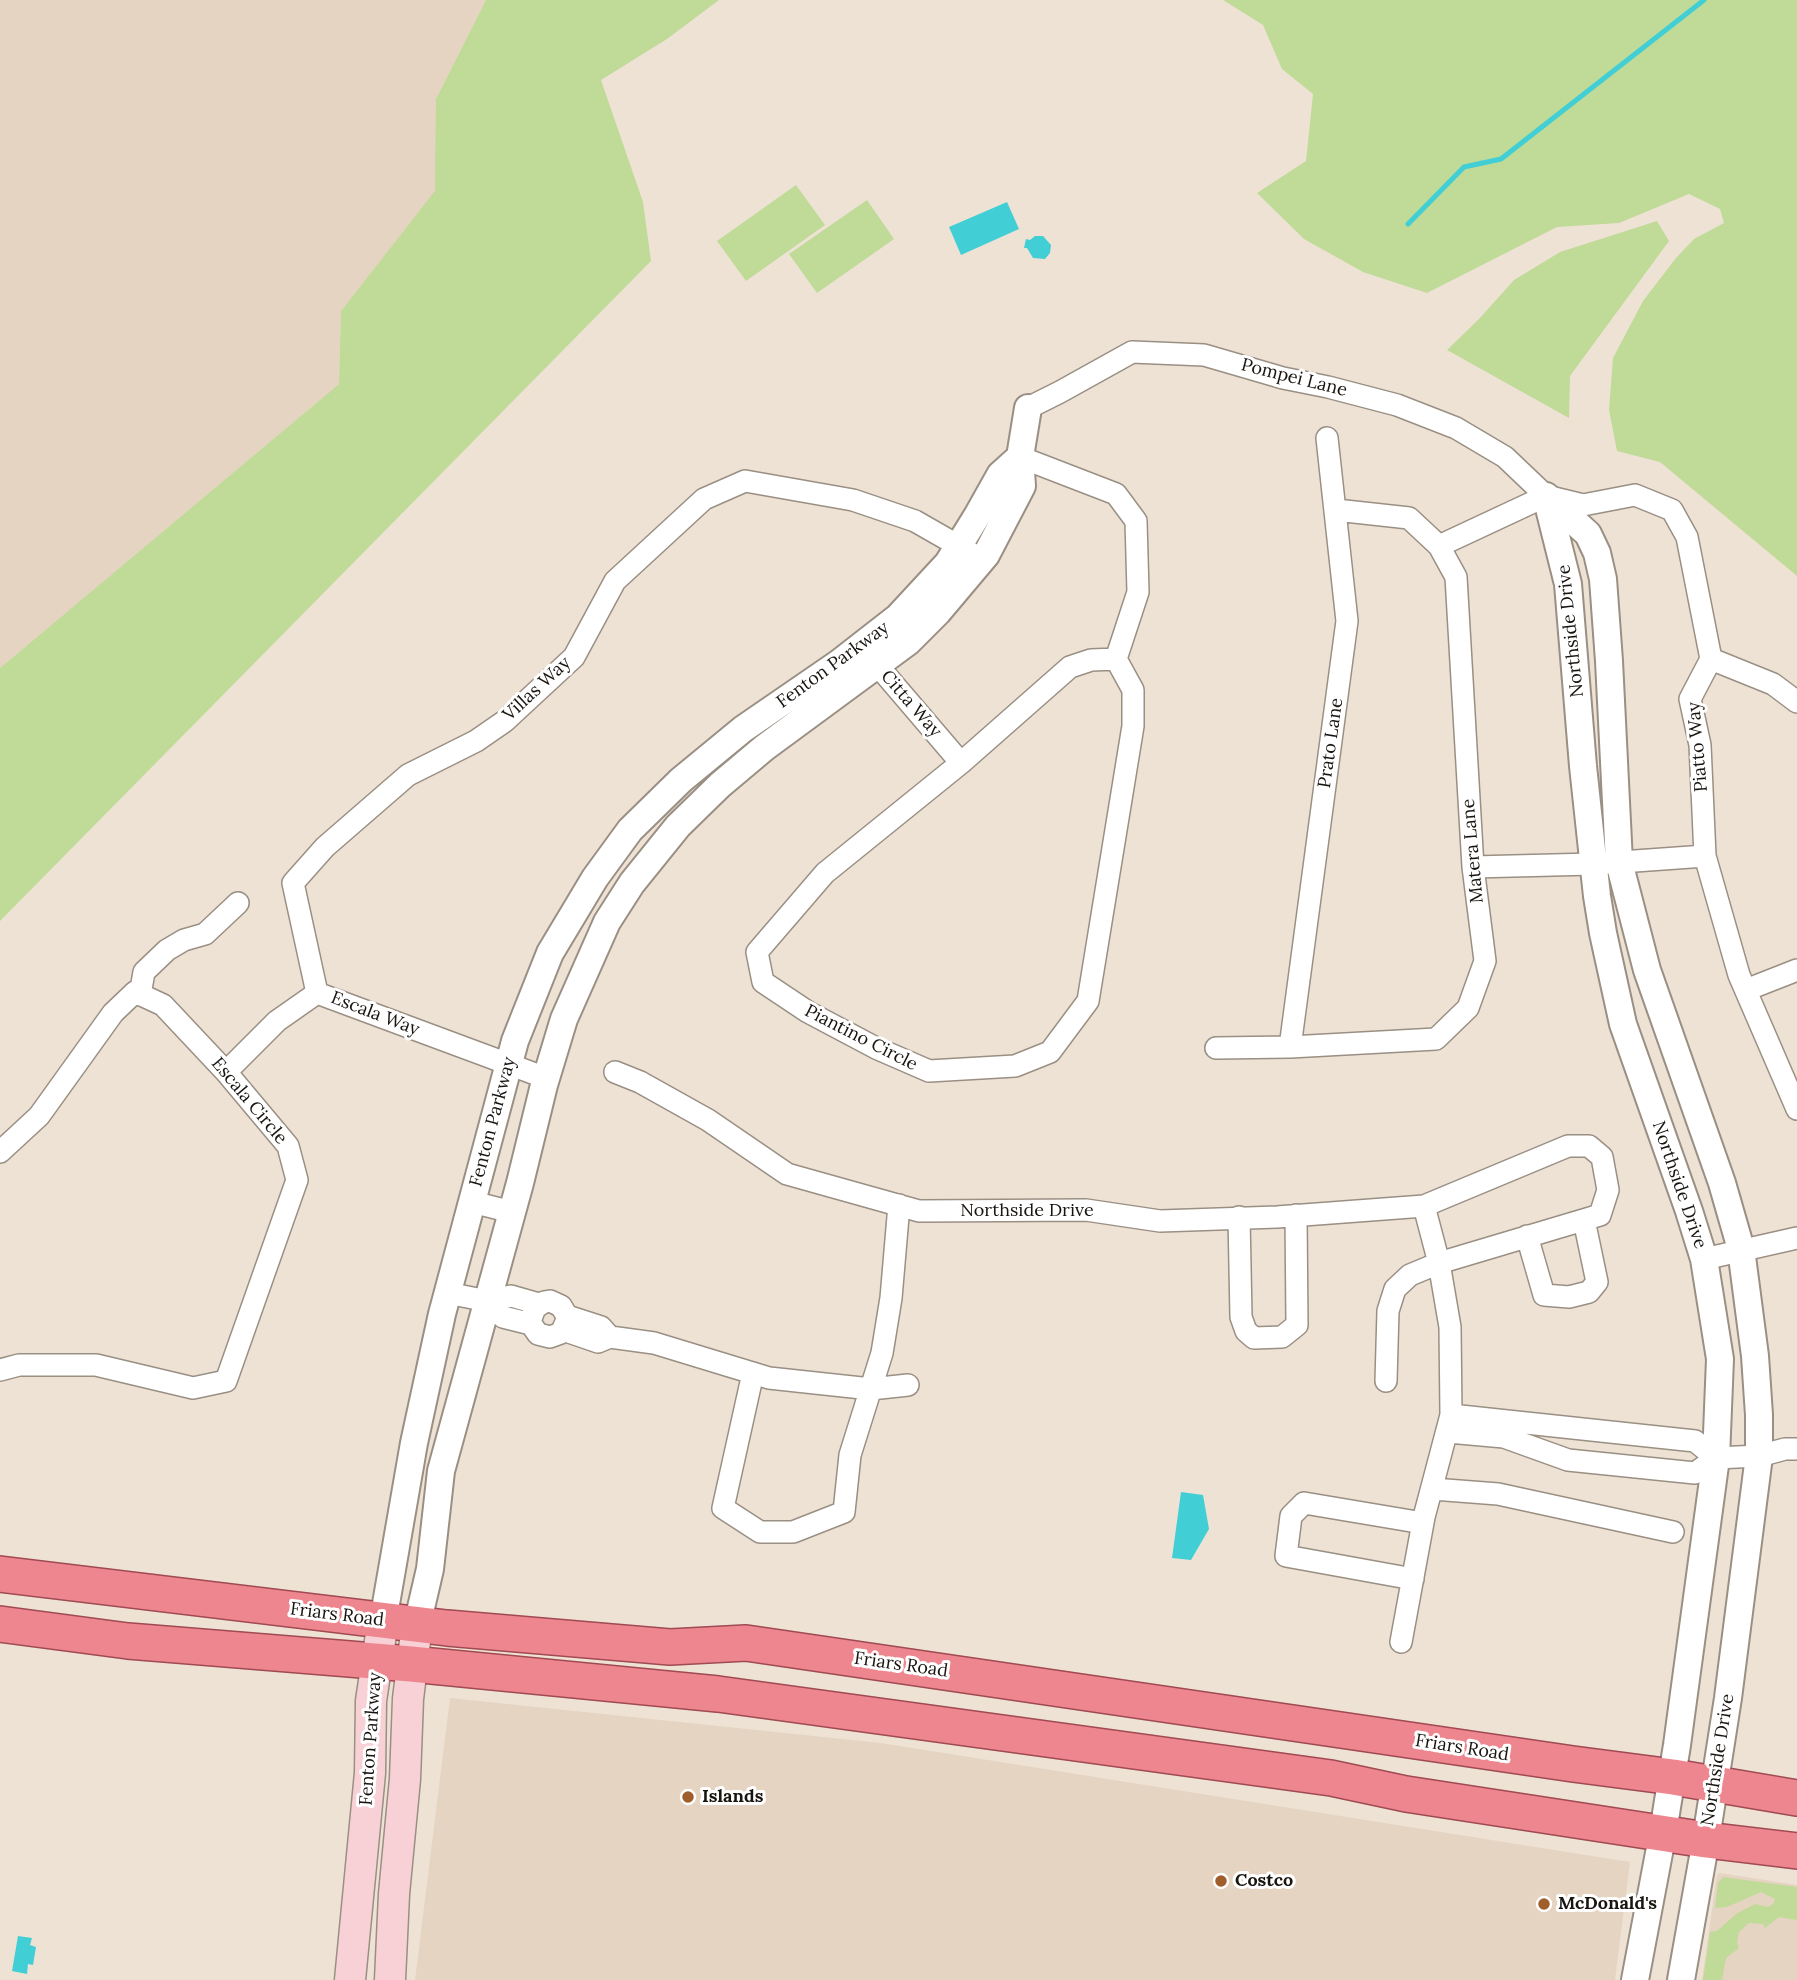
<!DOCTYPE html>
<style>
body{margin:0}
canvas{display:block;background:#eee2d5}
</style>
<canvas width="1797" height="1980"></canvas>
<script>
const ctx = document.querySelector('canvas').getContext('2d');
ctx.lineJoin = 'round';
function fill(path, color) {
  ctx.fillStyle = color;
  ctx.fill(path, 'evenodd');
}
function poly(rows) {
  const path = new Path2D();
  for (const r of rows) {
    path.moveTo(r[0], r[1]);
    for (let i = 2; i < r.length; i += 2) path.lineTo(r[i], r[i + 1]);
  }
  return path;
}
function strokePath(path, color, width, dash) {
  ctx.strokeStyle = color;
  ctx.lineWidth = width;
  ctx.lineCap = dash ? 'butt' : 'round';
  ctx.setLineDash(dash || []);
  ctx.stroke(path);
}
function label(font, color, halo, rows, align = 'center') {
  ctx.font = font + ' Lora,serif';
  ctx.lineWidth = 6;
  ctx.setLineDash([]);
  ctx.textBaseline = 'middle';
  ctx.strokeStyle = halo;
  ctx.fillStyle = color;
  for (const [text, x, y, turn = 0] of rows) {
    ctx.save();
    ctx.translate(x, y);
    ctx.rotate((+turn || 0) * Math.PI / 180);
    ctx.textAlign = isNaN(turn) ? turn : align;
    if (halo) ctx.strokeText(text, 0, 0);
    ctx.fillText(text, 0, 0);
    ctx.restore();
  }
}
fill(poly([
 [0,0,486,0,436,99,436,191,341,311,339,384,0,668],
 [450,1698,881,1743,1630,1862,1615,1980,415,1980],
 [1720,1873,1797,1885,1797,1980,1702,1980,1717,1875]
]), '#e5d4c1');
fill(poly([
 [486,0,719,0,667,39,601,80,643,202,651,261,0,921,0,668,339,384,341,311,435,191,436,99],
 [1223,0,1797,0,1797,576,1660,462,1617,451,1609,410,1613,358,1643,301,1676,258,1694,239,1724,223,1720,209,1689,194,1619,223,1557,227,1427,293,1363,272,1304,239,1257,193,1306,161,1313,94,1282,69,1263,25],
 [796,185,825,225,746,281,717,241],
 [867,200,894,239,817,293,789,254],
 [1657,221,1669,241,1570,376,1569,418,1447,350,1479,319,1514,280,1560,252],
 [1723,1877,1797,1887,1797,1920,1779,1917,1765,1928,1763,1924,1749,1923,1739,1932,1737,1943,1739,1948,1726,1958,1722,1980,1703,1980,1710,1932,1717,1931,1736,1914,1755,1904,1768,1907,1773,1904,1775,1899,1761,1892,1727,1907,1715,1908,1718,1883]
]), '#c0da98');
fill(poly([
 [1007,202,1019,229,961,255,949,227],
 [1035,236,1043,236,1051,245,1050,253,1045,259,1033,258,1027,248,1024,248,1026,239,1030,240],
 [1181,1492,1203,1495,1209,1529,1191,1560,1172,1558],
 [18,1936,32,1938,30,1945,36,1947,33,1965,28,1964,27,1974,12,1971]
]), '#41cfd5');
strokePath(poly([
 [1408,224,1464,167,1501,159,1704,0]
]), '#41cfd5', 5);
const minor = poly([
 [1028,408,1060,392,1132,352,1204,355,1283,378,1328,387,1397,405,1456,428,1505,457,1546,496,1583,505,1635,495,1672,510,1687,537,1711,659,1690,699,1700,745,1705,856,1739,975,1797,1109],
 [1020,457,1116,494,1136,521,1138,592,1116,659],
 [1439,546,1546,496],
 [867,653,961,763],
 [1116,659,1133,690,1133,726,1088,1001,1050,1052,1015,1066,929,1071,876,1048,808,1012,763,982,757,952,825,873,961,763,1070,667,1091,660,1116,659],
 [1711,659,1773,684,1797,702],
 [1473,867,1593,864,1705,856],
 [1746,990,1797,970],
 [317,993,293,883,325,847,408,775,476,741,505,721,574,657,615,581,704,499,745,481,853,500,915,521,971,553],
 [140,995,144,972,167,950,184,940,205,934,238,903],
 [1290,1047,1347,621,1327,438],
 [1216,1048,1290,1047,1436,1039,1468,1008,1485,961,1473,867,1456,577,1439,546,1409,518,1336,510],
 [226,1072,277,1021,317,993,546,1078],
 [615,1072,640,1082,708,1120,787,1174,919,1211,1086,1210,1160,1221,1277,1217,1424,1206,1568,1146,1589,1146,1602,1157,1608,1190,1600,1215,1439,1263,1410,1275,1395,1289,1388,1311,1386,1381],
 [0,1152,39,1116,113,1013,135,992,163,1005,226,1072,288,1146,297,1180,226,1381,193,1388,96,1365,19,1365,0,1370],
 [472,1202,512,1212],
 [1239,1217,1241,1317,1246,1331,1254,1338,1282,1337,1297,1325,1296,1215],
 [1527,1236,1544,1295,1569,1297,1589,1292,1597,1282,1584,1220],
 [1704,1259,1797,1238],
 [447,1293,488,1301,511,1296,539,1304],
 [488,1301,503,1317,531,1324],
 [567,1320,561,1333,550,1337,538,1334,531,1324,531,1319,535,1308,544,1302,550,1301,561,1306,567,1316,601,1327,610,1337],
 [563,1330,598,1342,610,1337,654,1343,769,1378,871,1389,908,1385],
 [753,1373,723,1508,760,1532,793,1532,844,1512,850,1455,882,1353,891,1298,899,1205],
 [1451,1415,1695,1441,1716,1458],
 [1448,1432,1504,1437,1568,1460,1695,1473,1716,1458,1759,1456,1785,1449,1797,1449],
 [1433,1489,1498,1494,1673,1532],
 [1413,1579,1286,1556,1291,1516,1304,1503,1423,1523],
 [1401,1642,1424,1517,1451,1415,1450,1327,1439,1263,1424,1206]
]);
const tertiary = poly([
 [1546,496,1588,534,1597,553,1603,579,1609,661,1619,862,1647,970,1722,1183,1741,1249,1755,1356,1759,1415,1759,1456,1728,1698,1704,1851,1681,1980],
 [1546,496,1568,584,1583,766,1597,896,1603,933,1623,1024,1689,1211,1704,1259,1720,1359,1716,1458,1677,1745,1663,1832,1635,1980],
 [383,1621,414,1443,442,1314,515,1041,550,953,595,878,630,830,681,780,743,729,839,663,898,617,948,563,977,516,1000,475,1020,457],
 [417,1625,430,1569,441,1471,520,1183,544,1085,564,1019,607,922,632,883,678,826,720,785,764,748,908,642,938,612,986,555,1022,486,1020,457,1028,408]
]);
const secondary = poly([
 [350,1980,370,1773,371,1701,383,1621],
 [390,1980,394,1894,405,1779,408,1699,417,1625]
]);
const trunk = poly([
 [0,1574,447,1628,670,1647,746,1643,1573,1764,1673,1777,1797,1798],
 [0,1624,128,1641,411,1664,718,1694,1331,1778,1406,1794,1706,1840,1797,1851]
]);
strokePath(minor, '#9a8f83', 24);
strokePath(tertiary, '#9a8f83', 30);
strokePath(secondary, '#9a8f83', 33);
strokePath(trunk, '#a04a52', 38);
strokePath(minor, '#fff', 21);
strokePath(tertiary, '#fff', 26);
strokePath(secondary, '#f8d1d6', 30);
strokePath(trunk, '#ee8690', 35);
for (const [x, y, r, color] of [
 [688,1797,7,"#a15e2d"],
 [1221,1881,7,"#a15e2d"],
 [1544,1904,7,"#a15e2d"]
]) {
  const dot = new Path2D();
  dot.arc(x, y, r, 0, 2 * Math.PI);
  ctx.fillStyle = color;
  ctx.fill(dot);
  strokePath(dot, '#fff', 2.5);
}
label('18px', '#181410', '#fff', [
 ["Pompei Lane",1294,378,14],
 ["Northside Drive",1571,631,-96],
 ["Fenton Parkway",833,665,-36],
 ["Villas Way",537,689,-43],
 ["Citta Way",911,704,49],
 ["Prato Lane",1331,743,-82],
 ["Piatto Way",1698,747,-95],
 ["Matera Lane",1473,851,-95],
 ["Escala Way",375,1014,21],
 ["Piantino Circle",861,1038,27],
 ["Escala Circle",249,1101,50],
 ["Fenton Parkway",493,1122,-75],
 ["Northside Drive",1679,1185,71],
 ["Northside Drive",1027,1211],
 ["Friars Road",337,1615,7],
 ["Friars Road",901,1665,8],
 ["Fenton Parkway",371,1739,-86],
 ["Friars Road",1462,1748,9],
 ["Northside Drive",1718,1760,-81]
]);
label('bold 18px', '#181410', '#fff', [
 ["Islands",702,1797],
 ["Costco",1235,1881],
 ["McDonald's",1558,1904]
], 'left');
</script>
